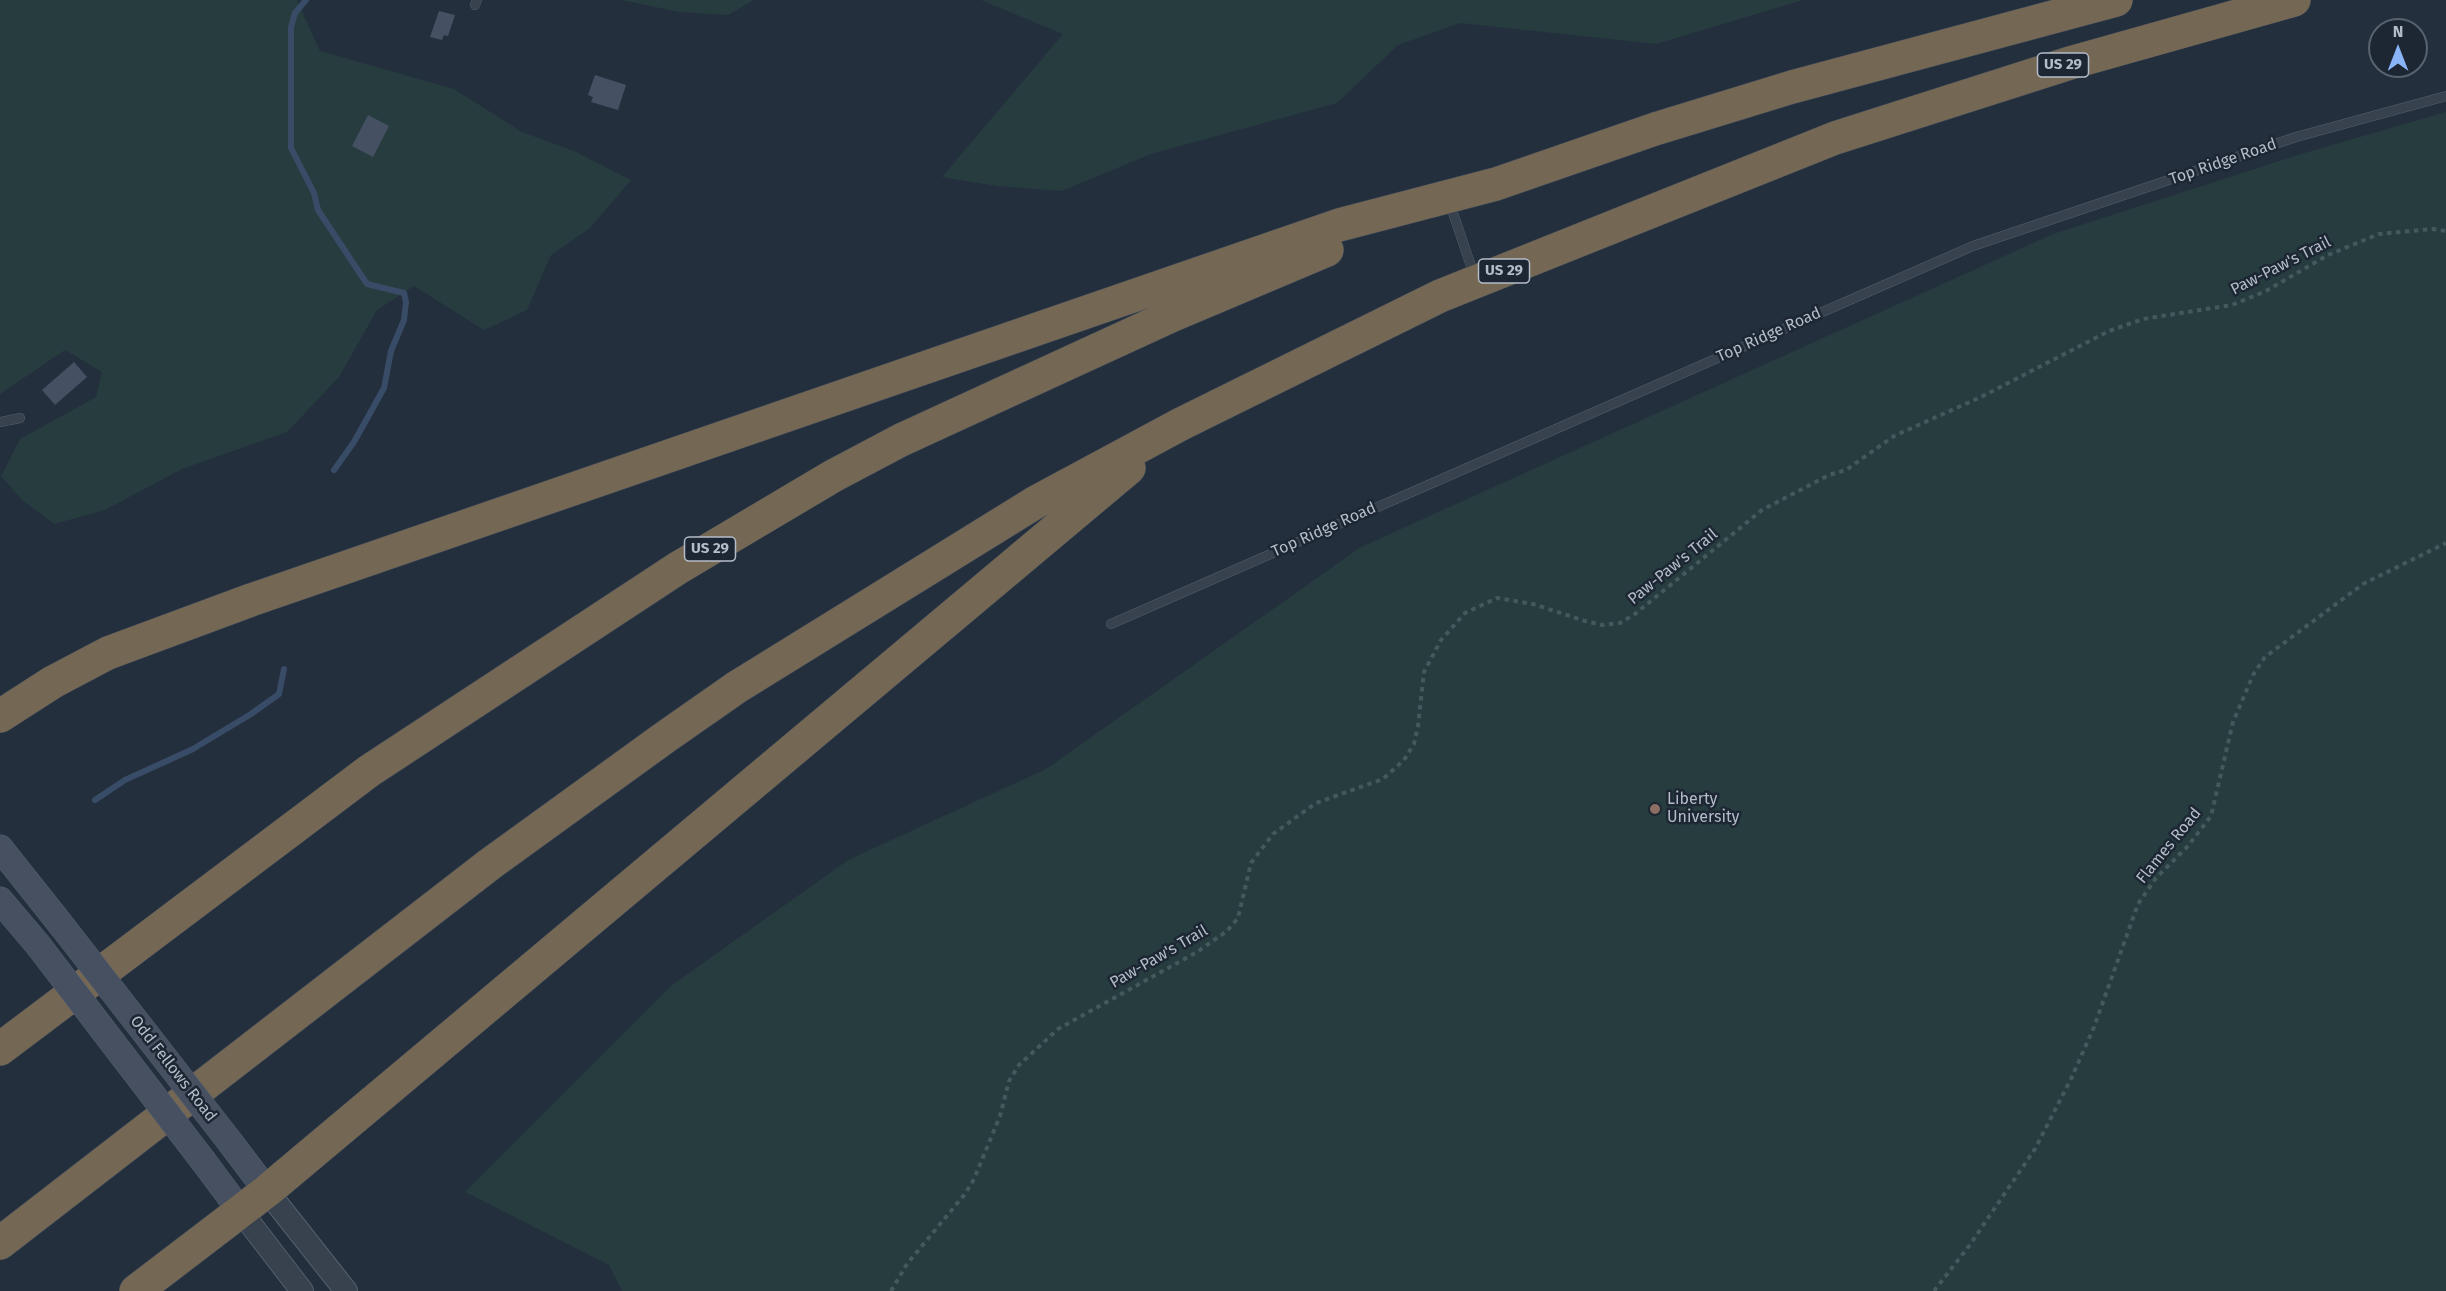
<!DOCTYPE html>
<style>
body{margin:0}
#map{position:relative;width:2446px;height:1291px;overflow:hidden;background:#242f3e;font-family:"Fira Sans",sans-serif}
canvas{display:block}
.north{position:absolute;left:2368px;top:18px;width:60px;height:60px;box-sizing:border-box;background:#1d2633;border:2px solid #59626f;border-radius:50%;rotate:0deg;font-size:16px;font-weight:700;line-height:24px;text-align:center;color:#b4bcc9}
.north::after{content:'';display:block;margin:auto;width:21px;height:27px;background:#8ab4f8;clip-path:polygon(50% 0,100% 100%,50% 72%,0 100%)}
</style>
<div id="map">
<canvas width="2446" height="1291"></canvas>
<div class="north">N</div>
</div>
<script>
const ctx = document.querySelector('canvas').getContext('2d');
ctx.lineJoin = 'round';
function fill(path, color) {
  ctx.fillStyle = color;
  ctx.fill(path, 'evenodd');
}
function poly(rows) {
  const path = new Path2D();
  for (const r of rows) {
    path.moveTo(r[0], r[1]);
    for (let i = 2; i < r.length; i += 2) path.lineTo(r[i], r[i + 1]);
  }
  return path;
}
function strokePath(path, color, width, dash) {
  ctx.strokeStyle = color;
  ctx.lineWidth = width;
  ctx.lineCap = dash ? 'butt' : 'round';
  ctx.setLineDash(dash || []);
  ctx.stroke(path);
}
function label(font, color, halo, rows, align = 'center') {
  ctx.font = font + ' "Fira Sans",sans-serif';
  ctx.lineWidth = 5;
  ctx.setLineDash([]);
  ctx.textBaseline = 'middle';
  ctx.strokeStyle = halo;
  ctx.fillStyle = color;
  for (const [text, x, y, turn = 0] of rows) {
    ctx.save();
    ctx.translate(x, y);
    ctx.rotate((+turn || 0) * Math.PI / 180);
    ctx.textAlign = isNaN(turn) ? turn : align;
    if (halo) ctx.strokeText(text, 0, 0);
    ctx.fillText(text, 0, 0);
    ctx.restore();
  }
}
fill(poly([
 [0,0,297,0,320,51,454,89,522,132,574,151,631,180,590,228,551,255,527,310,484,330,414,286,377,310,339,377,287,432,182,469,105,510,54,524,21,499,1,476,20,439,96,397,102,372,65,350,0,394],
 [621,0,754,0,728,15,680,12],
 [981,0,1803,0,1656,44,1460,23,1398,45,1337,103,1151,154,1062,191,997,186,942,177,1063,34],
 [2446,112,2446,1291,622,1291,609,1265,465,1192,671,986,848,860,1046,769,1361,547,2053,234,2301,154]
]), '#263c3f');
strokePath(poly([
 [306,0,295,13,291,27,291,148,314,193,318,210,367,284,404,293,406,302,404,320,391,351,384,388,354,442,334,470],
 [95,800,125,780,193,749,251,714,279,694,284,669]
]), '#394c67', 6);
fill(poly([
 [439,11,455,15,448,36,444,35,442,40,430,37],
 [595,75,626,85,618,110,591,102,593,97,588,95],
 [368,115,389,126,373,157,352,146],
 [74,362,87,377,55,405,42,390]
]), '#455162');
const service = poly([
 [475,5,477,0],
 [1450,204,1474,275],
 [0,422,20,418],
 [1111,624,1973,246,2296,137,2446,96]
]);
const tertiary = poly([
 [267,1191,346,1291],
 [242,1213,302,1291]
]);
const secondary = poly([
 [0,848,62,926],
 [0,900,38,945],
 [230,1142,267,1191],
 [204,1162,242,1213]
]);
const motorway = poly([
 [0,716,53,682,108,653,251,600,1339,225,1496,184,1655,129,1792,87,2116,0],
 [0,1049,369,771,678,568,833,476,901,440,1173,315,1327,250],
 [0,1243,490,864,664,738,737,687,1036,502,1181,424,1440,296,1835,138,2070,63,2294,0],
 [136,1291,267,1191,1129,468]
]);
strokePath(service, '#565f6c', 10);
strokePath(tertiary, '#565f6c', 24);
strokePath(secondary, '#565f6c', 27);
strokePath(motorway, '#434c59', 34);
strokePath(poly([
 [891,1291,907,1264,965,1194,974,1179,1000,1116,1009,1081,1019,1065,1058,1029,1197,952,1227,931,1238,918,1251,863,1273,834,1316,803,1383,779,1404,760,1414,744,1418,726,1424,672,1441,640,1465,613,1497,598,1533,604,1585,621,1602,625,1620,623,1635,614,1762,510,1829,475,1846,470,1894,436,1981,397,2109,331,2143,319,2232,305,2266,291,2328,255,2379,234,2432,229,2446,231],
 [1934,1291,1969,1246,2035,1149,2071,1079,2094,1027,2138,904,2156,878,2188,846,2211,816,2233,722,2253,675,2265,657,2363,584,2446,543]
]), '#44595c', 4, [4.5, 4.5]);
strokePath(service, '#38414e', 9);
strokePath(tertiary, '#38414e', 22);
strokePath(secondary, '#465061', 26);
strokePath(motorway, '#746855', 33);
const secondaryBridge = poly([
 [62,926,230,1142],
 [38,945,204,1162]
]);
strokePath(secondaryBridge, '#565f6c', 27, []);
strokePath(secondaryBridge, '#465061', 26);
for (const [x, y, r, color] of [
 [1655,809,6,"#8d6e63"]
]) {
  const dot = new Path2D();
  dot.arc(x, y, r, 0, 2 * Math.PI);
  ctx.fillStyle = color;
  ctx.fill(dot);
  strokePath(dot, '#1d2633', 2);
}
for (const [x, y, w] of [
 [2063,65,51],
 [1504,271,51],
 [710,549,51]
]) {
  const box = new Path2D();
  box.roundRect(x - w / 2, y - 12, w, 24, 4.5);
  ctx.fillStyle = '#1d2633';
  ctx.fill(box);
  strokePath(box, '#b4bcc9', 1.5);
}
label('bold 15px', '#b4bcc9', null, [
 ["US 29",2063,65],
 ["US 29",1504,271],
 ["US 29",710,549]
]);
label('16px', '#b4bcc9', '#1d2633', [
 ["Top Ridge Road",2223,162,-19],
 ["Paw-Paw's Trail",2281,266,-27],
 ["Top Ridge Road",1769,335,-24],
 ["Top Ridge Road",1324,530,-24],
 ["Paw-Paw's Trail",1673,567,-39],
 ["Flames Road",2169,846,-51],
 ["Paw-Paw's Trail",1159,957,-30],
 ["Odd Fellows Road",173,1069,52]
]);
label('16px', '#b4bcc9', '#1d2633', [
 ["Liberty",1667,800],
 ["University",1667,818]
], 'left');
</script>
